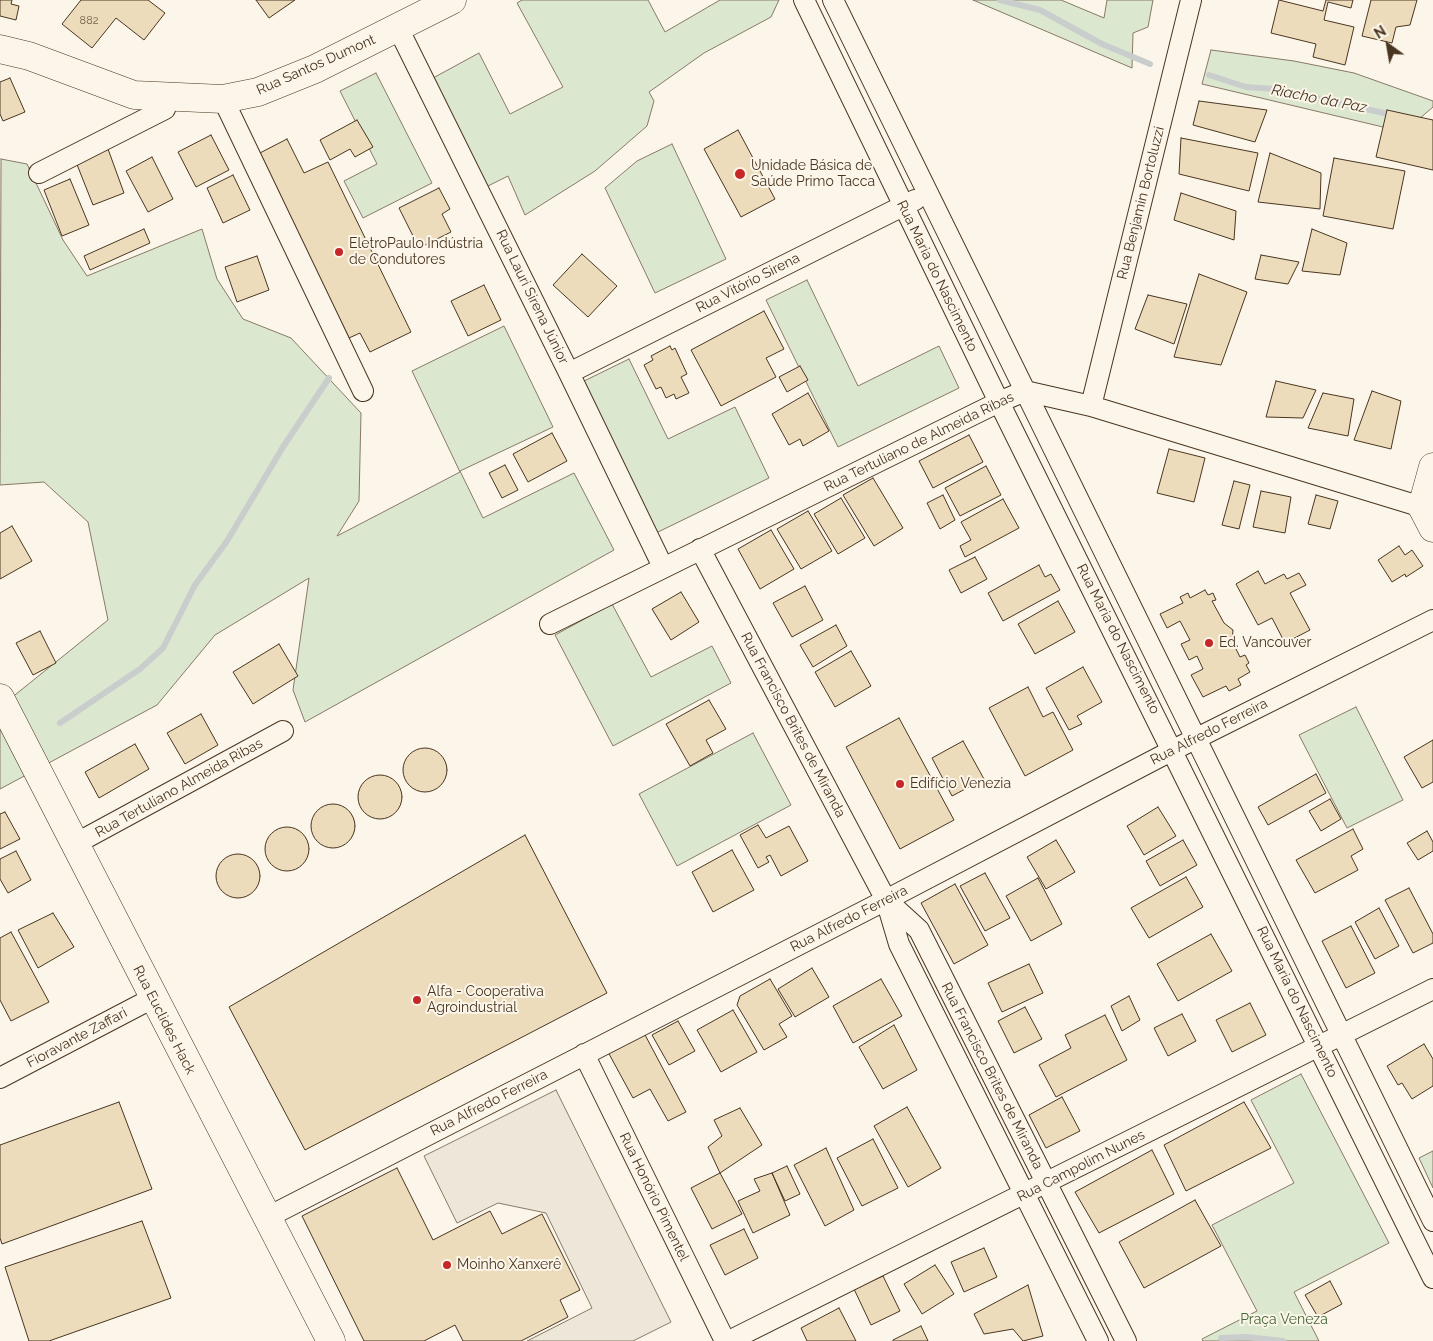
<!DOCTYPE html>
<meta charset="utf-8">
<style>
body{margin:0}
#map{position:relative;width:1433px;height:1341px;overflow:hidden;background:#fbf6e9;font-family:Raleway,sans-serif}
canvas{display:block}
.north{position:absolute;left:1363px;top:20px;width:50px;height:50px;-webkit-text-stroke:4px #fbf6e9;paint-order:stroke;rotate:328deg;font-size:14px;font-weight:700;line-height:20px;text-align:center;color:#4a3520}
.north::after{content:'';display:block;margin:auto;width:18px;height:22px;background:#4a3520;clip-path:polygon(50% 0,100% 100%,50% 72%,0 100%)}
</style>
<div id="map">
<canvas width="1433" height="1341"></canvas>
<div class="north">N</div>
</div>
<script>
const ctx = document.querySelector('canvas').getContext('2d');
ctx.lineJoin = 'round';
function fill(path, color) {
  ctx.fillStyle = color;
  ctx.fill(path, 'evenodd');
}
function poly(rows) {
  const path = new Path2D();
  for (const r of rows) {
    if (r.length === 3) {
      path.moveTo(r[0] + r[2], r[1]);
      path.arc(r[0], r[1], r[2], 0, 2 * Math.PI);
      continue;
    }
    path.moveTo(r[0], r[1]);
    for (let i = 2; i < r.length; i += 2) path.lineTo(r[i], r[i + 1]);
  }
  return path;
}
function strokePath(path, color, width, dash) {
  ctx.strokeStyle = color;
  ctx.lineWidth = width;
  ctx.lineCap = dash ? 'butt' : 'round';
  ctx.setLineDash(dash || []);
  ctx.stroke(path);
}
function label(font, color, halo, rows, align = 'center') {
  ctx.font = font + ' Raleway,sans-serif';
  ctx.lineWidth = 4;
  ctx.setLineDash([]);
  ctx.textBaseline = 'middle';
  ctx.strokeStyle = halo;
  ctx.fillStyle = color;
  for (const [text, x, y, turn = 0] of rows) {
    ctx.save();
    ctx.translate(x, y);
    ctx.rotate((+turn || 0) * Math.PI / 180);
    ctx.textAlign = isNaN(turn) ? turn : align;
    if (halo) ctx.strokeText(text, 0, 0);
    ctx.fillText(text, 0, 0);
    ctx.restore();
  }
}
const green = poly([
 [522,0,648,0,665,32,720,0,779,0,771,17,704,53,649,92,654,101,647,126,595,171,525,215,508,176,486,187,433,78,479,53,510,114,563,87,517,3,522,0],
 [973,0,1061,0,1104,18,1107,0,1153,0,1148,27,1133,33,1132,68,973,0],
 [1211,50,1294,61,1354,73,1433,101,1433,107,1404,132,1202,84,1211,50],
 [376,73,432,183,363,218,344,181,377,164,340,91,376,73],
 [672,144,726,259,655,293,605,188,637,161,672,144],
 [1,159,27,164,63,240,87,276,202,229,217,279,243,319,291,338,361,413,359,501,337,536,460,472,412,371,504,326,553,427,460,471,483,518,574,473,614,550,305,722,293,690,309,578,215,635,157,705,0,789,0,707,108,620,88,522,44,482,0,485,1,159],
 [807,280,858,386,939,346,959,388,838,447,766,300,807,280],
 [629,359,668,439,735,407,769,478,656,533,582,382,629,359],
 [612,604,651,677,712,646,731,683,613,746,555,635,612,604],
 [1356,707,1403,800,1347,828,1299,735,1356,707],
 [753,733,791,805,677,866,639,794,753,733],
 [1301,1074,1389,1243,1294,1292,1319,1341,1203,1341,1202,1339,1257,1311,1212,1225,1294,1183,1251,1100,1301,1074],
 [1433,1151,1433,1188,1419,1158,1433,1151]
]);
fill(green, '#dce7d0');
strokePath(green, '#887966', 1);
const parking = poly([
 [556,1090,671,1322,633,1341,527,1341,592,1308,546,1213,498,1203,457,1223,424,1156,556,1090]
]);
fill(parking, '#ede7d9');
strokePath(parking, '#887966', 1);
strokePath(poly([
 [1000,0,1040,10,1102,44,1150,64],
 [1209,75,1246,87,1275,89,1393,115],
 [60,723,140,669,163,648,195,585,227,541,283,447,329,378],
 [1221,1338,1246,1337,1283,1341]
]), '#c9cecd', 6);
const building = poly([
 [0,0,12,0,11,4,19,6,16,20,0,16,0,0],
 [81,0,148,0,165,13,144,40,116,18,92,48,62,24,81,0],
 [256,0,295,0,269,18,256,0],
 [1279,0,1323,11,1326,0,1353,0,1351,8,1328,2,1324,20,1354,27,1345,65,1313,57,1316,44,1271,33,1279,0],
 [1371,0,1417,0,1410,25,1396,27,1392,43,1362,36,1371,0],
 [10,78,25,112,3,121,0,114,0,82,10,78],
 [1199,101,1267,110,1255,142,1193,125,1199,101],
 [1387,110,1433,120,1433,170,1376,157,1387,110],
 [357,120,373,147,355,157,350,149,330,160,320,140,357,120],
 [738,130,775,199,741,217,704,149,738,130],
 [211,135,229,170,196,187,178,152,211,135],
 [1181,138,1258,153,1249,191,1179,174,1181,138],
 [287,139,304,173,328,162,411,332,370,352,360,333,349,338,258,154,287,139],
 [108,149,124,193,93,205,76,162,108,149],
 [1270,153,1321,173,1320,209,1258,202,1270,153],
 [152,157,173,199,148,212,126,171,152,157],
 [1334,158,1405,171,1393,229,1323,216,1334,158],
 [233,175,250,210,223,223,207,188,233,175],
 [70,179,89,225,62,236,44,190,70,179],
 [439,188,450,209,442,214,451,232,419,248,399,208,439,188],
 [1181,193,1236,211,1234,240,1174,220,1181,193],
 [144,229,150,243,90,270,84,256,144,229],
 [1312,229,1347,243,1340,275,1302,271,1312,229],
 [582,254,617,286,588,317,553,285,582,254],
 [1261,255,1299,262,1288,284,1255,279,1261,255],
 [257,256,269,290,237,302,225,267,257,256],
 [1199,274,1247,292,1221,365,1174,357,1199,274],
 [484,285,501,320,468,336,451,301,484,285],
 [1148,295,1187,304,1174,344,1135,329,1148,295],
 [764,311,784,349,766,358,776,377,721,406,691,350,764,311],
 [670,346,672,350,675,348,687,374,681,377,689,393,676,399,674,394,666,398,661,387,656,389,644,365,653,360,651,356,670,346],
 [800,366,808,380,787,392,779,377,800,366],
 [1276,381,1316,390,1303,418,1266,417,1276,381],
 [1372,391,1401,401,1391,449,1354,440,1372,391],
 [808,393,829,431,803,446,800,439,789,445,772,414,808,393],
 [1323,393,1354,399,1348,436,1308,428,1323,393],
 [552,433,567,461,528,482,513,454,552,433],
 [969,435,983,462,933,488,919,461,969,435],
 [1169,449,1205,458,1194,502,1157,493,1169,449],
 [505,465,518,490,502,498,489,473,505,465],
 [986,466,1001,495,960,516,945,488,986,466],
 [873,478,903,528,874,546,843,495,873,478],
 [1234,481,1250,485,1239,529,1222,525,1234,481],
 [1261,491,1291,497,1285,533,1253,527,1261,491],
 [943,495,955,520,940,529,927,503,943,495],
 [1316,495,1338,501,1330,529,1308,524,1316,495],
 [841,498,865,538,838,554,814,514,841,498],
 [1003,499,1019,528,965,557,960,546,971,540,961,522,1003,499],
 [808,511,832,551,801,569,777,529,808,511],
 [12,526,32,561,0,579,0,533,12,526],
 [771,530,794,569,760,589,738,549,771,530],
 [1399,546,1405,555,1412,550,1423,566,1406,577,1405,574,1392,582,1378,560,1399,546],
 [975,557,987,579,961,593,949,570,975,557],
 [1039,565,1045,577,1051,574,1060,590,1003,621,988,593,1039,565],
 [1258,571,1265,584,1284,574,1287,579,1299,573,1306,585,1290,593,1310,630,1285,643,1272,618,1258,625,1236,584,1258,571],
 [805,586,823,620,792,637,773,603,805,586],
 [1205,590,1208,595,1213,593,1216,600,1212,601,1224,623,1233,630,1232,641,1240,657,1245,655,1249,663,1246,665,1250,672,1238,679,1241,685,1229,691,1226,686,1203,697,1191,675,1203,669,1197,656,1189,660,1181,644,1190,640,1180,621,1167,628,1160,614,1183,603,1180,597,1188,593,1190,598,1205,590],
 [681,592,699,622,671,640,652,609,681,592],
 [1058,601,1075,632,1035,654,1018,624,1058,601],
 [836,625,847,646,813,667,800,645,836,625],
 [40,631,56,663,33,675,16,643,40,631],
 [279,644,298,676,253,704,233,672,279,644],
 [851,651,871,686,835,707,815,672,851,651],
 [1083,667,1102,702,1077,716,1082,724,1069,730,1046,688,1083,667],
 [1028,687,1043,717,1053,712,1073,750,1025,776,989,708,1028,687],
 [709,700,726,729,706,740,713,753,690,766,666,724,709,700],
 [201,714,218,745,185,764,167,733,201,714],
 [899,718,954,820,900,849,846,747,899,718],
 [1433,740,1433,782,1422,788,1404,757,1433,740],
 [963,741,984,779,952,796,932,758,963,741],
 [135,744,149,769,99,798,85,772,135,744],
 [425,770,22],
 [1316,774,1326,793,1268,825,1258,807,1316,774],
 [380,797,22],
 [1330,799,1341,819,1321,831,1309,811,1330,799],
 [333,826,22],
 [1158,807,1176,836,1144,855,1127,826,1158,807],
 [5,812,20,839,0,849,0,814,5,812],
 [758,825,766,838,789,826,808,861,781,876,770,855,766,857,769,862,758,868,740,835,758,825],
 [287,849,22],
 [1353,829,1363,849,1351,856,1358,870,1315,893,1296,860,1353,829],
 [1427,831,1433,842,1433,851,1418,860,1407,843,1427,831],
 [525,835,607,993,305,1150,229,1007,525,835],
 [1056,840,1075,872,1046,889,1027,857,1056,840],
 [1183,840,1197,865,1160,886,1146,861,1183,840],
 [732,850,754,890,713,912,692,872,732,850],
 [16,851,31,880,8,893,0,879,0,859,16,851],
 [238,876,22],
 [985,873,1010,918,985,931,960,886,985,873],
 [1186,877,1203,907,1149,938,1131,908,1186,877],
 [1038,878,1062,924,1031,941,1006,896,1038,878],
 [955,884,988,945,954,964,921,903,955,884],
 [1409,888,1433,934,1433,943,1413,953,1385,900,1409,888],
 [1379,908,1399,946,1375,959,1355,922,1379,908],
 [53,913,74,947,38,968,18,930,53,913],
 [1351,926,1375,973,1346,988,1322,941,1351,926],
 [11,932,49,1002,11,1021,0,1000,0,938,11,932],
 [1211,934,1232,971,1178,1001,1157,964,1211,934],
 [1029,964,1043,993,1002,1012,988,983,1029,964],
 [812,968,829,997,795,1017,778,989,812,968],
 [770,979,792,1016,779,1024,787,1037,764,1050,737,1005,740,996,770,979],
 [881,979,902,1016,853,1043,833,1006,881,979],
 [1129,996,1140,1020,1122,1031,1111,1006,1129,996],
 [1250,1003,1266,1035,1232,1052,1216,1020,1250,1003],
 [1025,1007,1042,1039,1014,1053,998,1021,1025,1007],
 [733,1010,757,1052,721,1072,697,1030,733,1010],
 [1182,1014,1196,1041,1168,1056,1154,1028,1182,1014],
 [1105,1015,1127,1060,1056,1097,1039,1065,1071,1048,1065,1035,1105,1015],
 [678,1021,695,1051,669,1065,652,1035,678,1021],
 [894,1025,917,1070,883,1089,859,1047,894,1025],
 [644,1033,686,1112,668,1121,650,1089,633,1098,608,1052,644,1033],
 [1424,1044,1433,1059,1433,1086,1412,1099,1402,1083,1398,1085,1387,1066,1424,1044],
 [1062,1097,1080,1131,1046,1148,1029,1115,1062,1097],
 [119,1102,152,1189,2,1244,0,1238,0,1145,119,1102],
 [1244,1102,1271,1148,1186,1191,1164,1145,1244,1102],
 [907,1107,941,1168,908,1187,874,1126,907,1107],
 [740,1108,762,1145,720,1173,708,1147,722,1136,714,1120,740,1108],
 [873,1139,898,1188,862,1206,837,1158,873,1139],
 [826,1148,854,1210,825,1226,794,1165,826,1148],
 [1152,1150,1174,1194,1099,1233,1075,1192,1152,1150],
 [787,1166,800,1194,785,1201,772,1173,787,1166],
 [397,1168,433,1240,490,1211,502,1234,542,1214,580,1290,560,1300,568,1317,521,1341,463,1341,455,1325,424,1341,364,1341,302,1216,397,1168],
 [720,1173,742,1214,712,1229,691,1188,720,1173],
 [772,1173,790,1215,753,1233,738,1201,760,1191,754,1179,772,1173],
 [1195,1200,1221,1246,1144,1288,1119,1242,1195,1200],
 [142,1221,171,1298,49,1341,29,1341,5,1267,142,1221],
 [744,1229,758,1258,725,1275,710,1245,744,1229],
 [984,1248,997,1277,964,1292,951,1262,984,1248],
 [935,1265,954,1294,922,1314,904,1284,935,1265],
 [883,1276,900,1311,871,1325,854,1289,883,1276],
 [1330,1281,1342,1304,1318,1317,1305,1295,1330,1281],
 [1028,1285,1043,1336,1023,1341,1013,1329,984,1334,974,1314,1028,1285],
 [839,1308,856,1341,807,1341,801,1328,839,1308],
 [921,1326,928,1341,893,1341,893,1340,921,1326]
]);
fill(building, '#ecdcbc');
strokePath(building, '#4a3520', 1);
const street = poly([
 [804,0,999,402,1433,1278],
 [833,0,1433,1221],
 [398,28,569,373,663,567],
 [223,99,363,391],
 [39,173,165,109,169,96],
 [569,373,915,200],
 [1091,406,1191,0],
 [700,549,886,900,899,944,1098,1341],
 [550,624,999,402,1025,391,1091,406,1422,507],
 [75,844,283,731],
 [886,900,919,930,1126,1341],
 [584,1054,725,1341],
 [0,1078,153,998],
 [266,1218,886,900,1173,750,1433,620],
 [729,1341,1433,989]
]);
const secondary = poly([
 [0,49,29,56,134,95,223,99,258,92,315,69,452,0],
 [1433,467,1422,507,1433,528],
 [0,698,331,1341]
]);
strokePath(street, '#4a3520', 22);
strokePath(secondary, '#4a3520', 29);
strokePath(street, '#fbf6e9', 20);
strokePath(secondary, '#fbf6e9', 28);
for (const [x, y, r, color] of [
 [740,174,6,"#c62828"],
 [339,252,5,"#c62828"],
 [1209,643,5,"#c62828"],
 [900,784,5,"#c62828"],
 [417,1000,5,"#c62828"],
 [447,1265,5,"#c62828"]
]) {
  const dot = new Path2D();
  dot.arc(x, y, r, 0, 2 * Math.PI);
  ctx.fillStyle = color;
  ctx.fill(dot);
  strokePath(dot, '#fbf6e9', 2);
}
label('11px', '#725f47', null, [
 ["882",89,21]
]);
label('14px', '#4a3520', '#fbf6e9', [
 ["Rua Santos Dumont",316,65,-24],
 ["Rua Benjamin Bortoluzzi",1141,203,-76],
 ["Rua Maria do Nascimento",937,276,64],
 ["Rua Vitório Sirena",748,283,-27],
 ["Rua Lauri Sirena Júnior",532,297,64],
 ["Rua Tertuliano de Almeida Ribas",919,442,-26],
 ["Rua Maria do Nascimento",1118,639,63],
 ["Rua Francisco Brites de Miranda",793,725,62],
 ["Rua Alfredo Ferreira",1209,732,-27],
 ["Rua Tertuliano Almeida Ribas",179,788,-29],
 ["Rua Alfredo Ferreira",849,919,-27],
 ["Rua Maria do Nascimento",1297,1002,64],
 ["Rua Euclides Hack",164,1020,63],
 ["Fioravante Zaffari",77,1038,-28],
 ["Rua Francisco Brites de Miranda",992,1076,63],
 ["Rua Alfredo Ferreira",489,1103,-27],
 ["Rua Campolim Nunes",1081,1166,-27],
 ["Rua Honório Pimentel",654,1197,64]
]);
label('14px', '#4a3520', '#fbf6e9', [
 ["Unidade Básica de",751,166],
 ["Saúde Primo Tacca",751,182],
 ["EletroPaulo Indústria",349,244],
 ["de Condutores",349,260],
 ["Ed. Vancouver",1219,643],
 ["Edifício Venezia",910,784],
 ["Alfa - Cooperativa",427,992],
 ["Agroindustrial",427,1008],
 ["Moinho Xanxerê",457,1265]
], 'left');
label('14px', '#436837', '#fbf6e9', [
 ["Praça Veneza",1284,1320]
]);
label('italic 15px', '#4a3520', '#fbf6e9', [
 ["Riacho da Paz",1319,99,11]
]);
</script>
